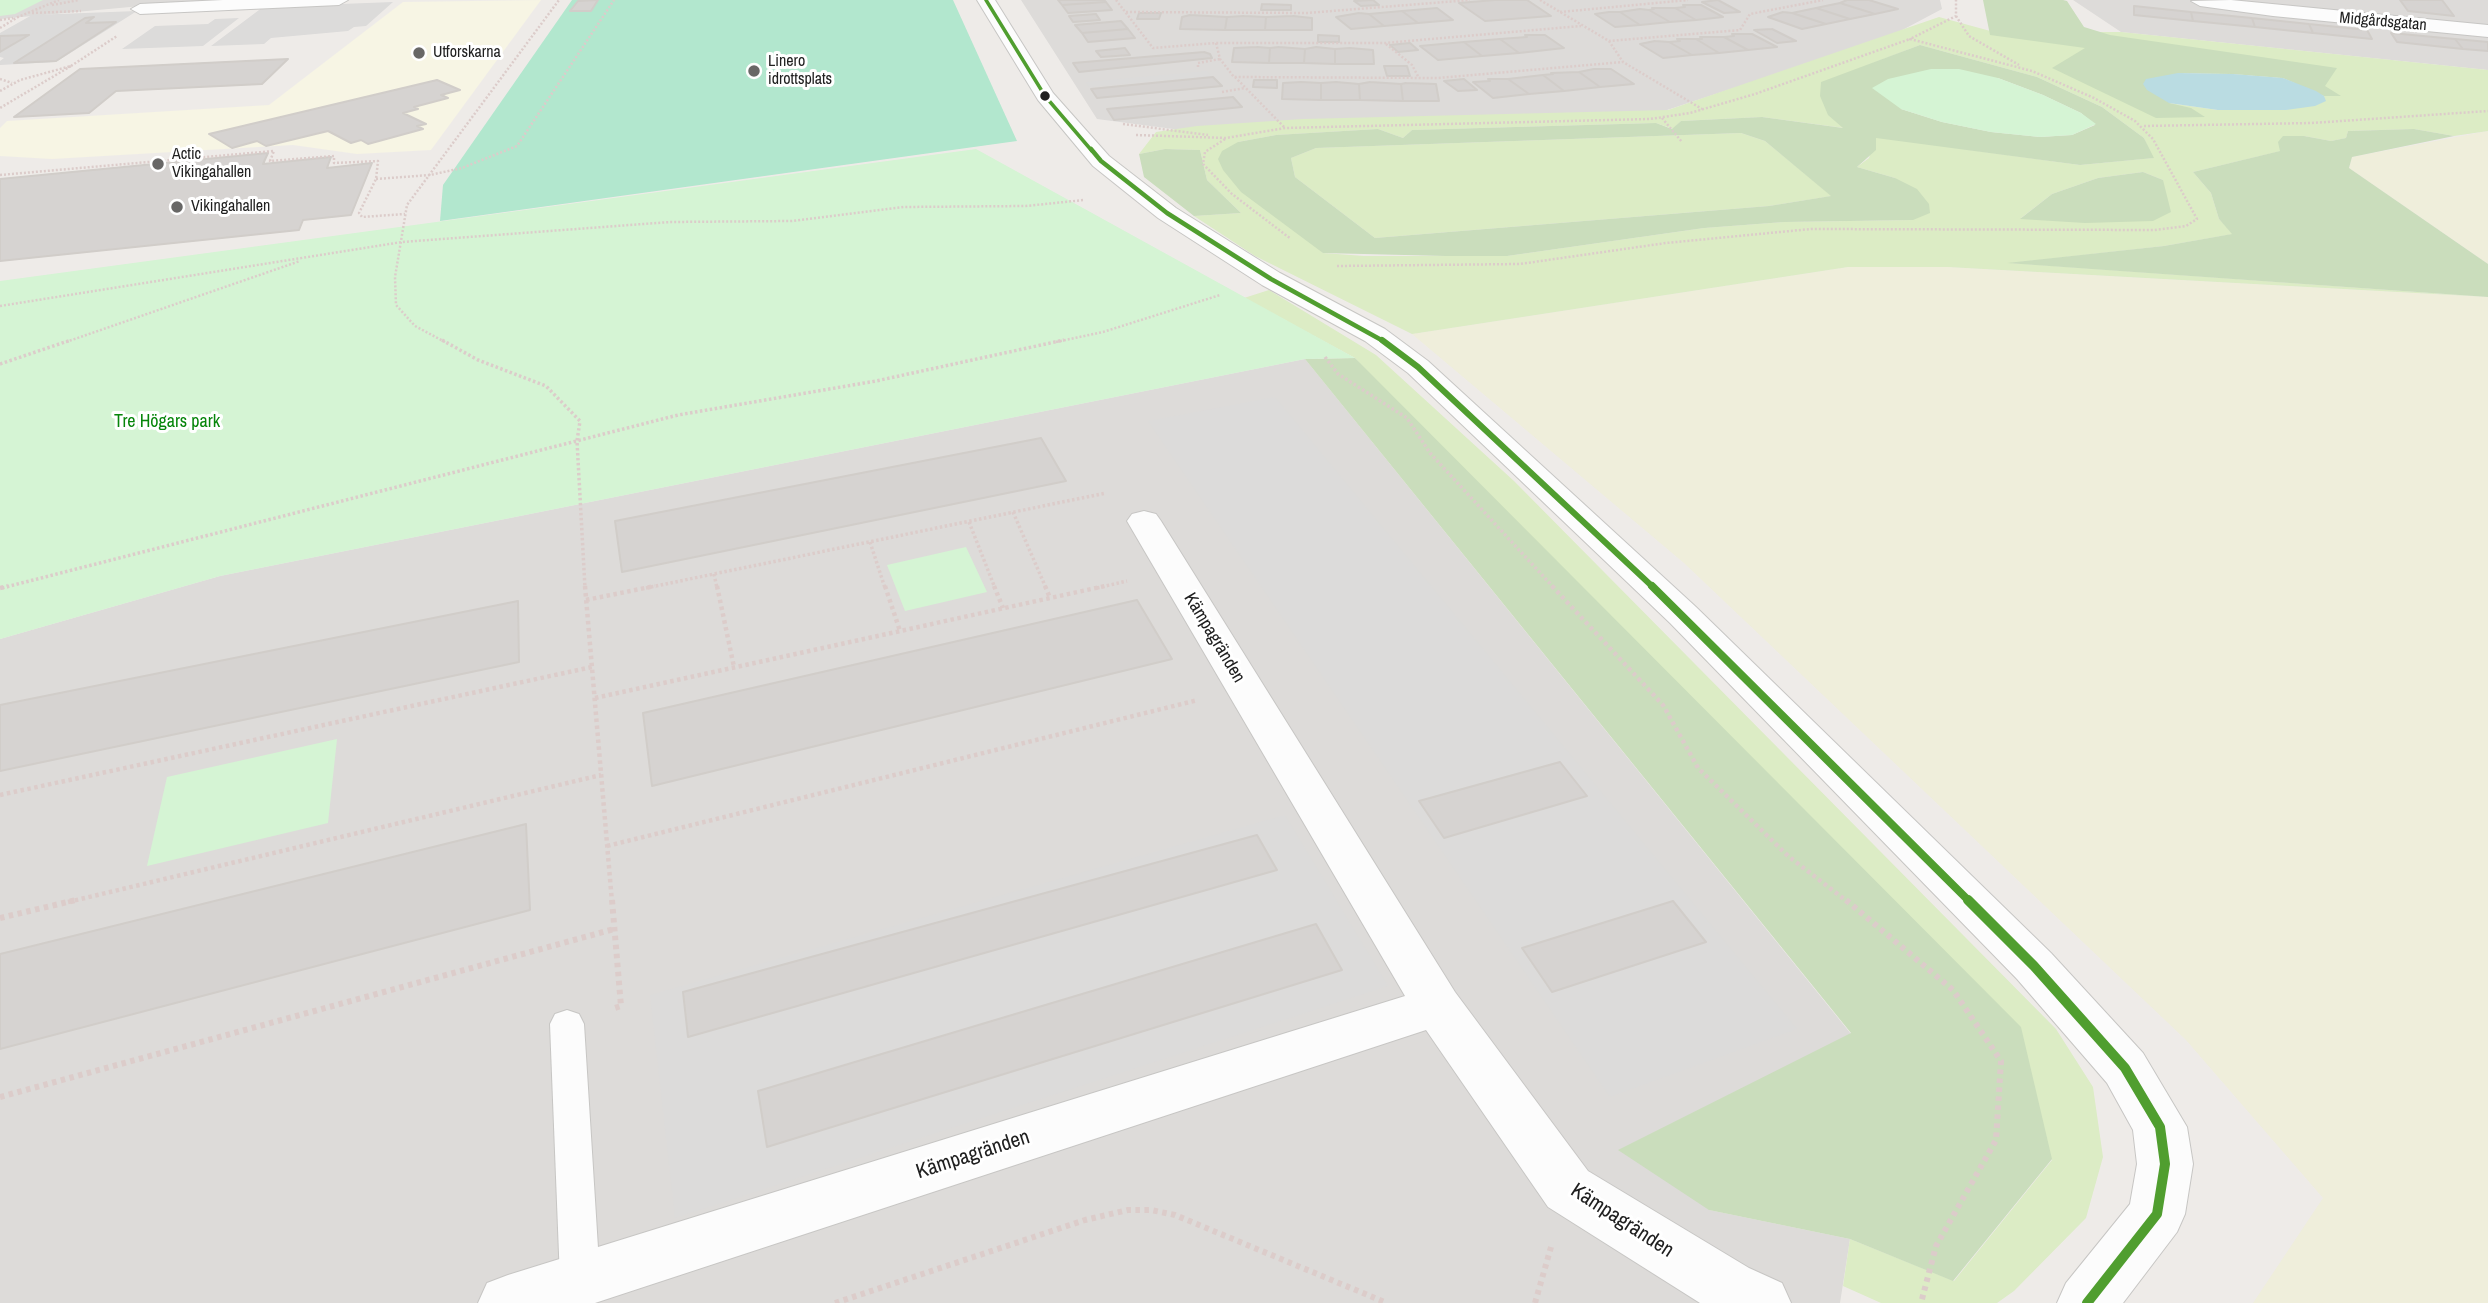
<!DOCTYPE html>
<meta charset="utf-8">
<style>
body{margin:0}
canvas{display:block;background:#eeebe8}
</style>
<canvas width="2488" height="1303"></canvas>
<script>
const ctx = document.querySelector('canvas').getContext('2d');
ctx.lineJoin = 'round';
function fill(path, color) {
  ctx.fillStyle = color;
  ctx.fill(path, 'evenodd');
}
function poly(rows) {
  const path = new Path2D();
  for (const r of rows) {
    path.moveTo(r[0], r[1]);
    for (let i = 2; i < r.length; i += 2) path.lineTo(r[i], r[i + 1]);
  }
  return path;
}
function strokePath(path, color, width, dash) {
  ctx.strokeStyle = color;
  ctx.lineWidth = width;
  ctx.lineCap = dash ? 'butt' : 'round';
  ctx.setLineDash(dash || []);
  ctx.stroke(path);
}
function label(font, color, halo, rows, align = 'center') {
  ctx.font = font + ' "Archivo Narrow",sans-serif';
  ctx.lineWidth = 6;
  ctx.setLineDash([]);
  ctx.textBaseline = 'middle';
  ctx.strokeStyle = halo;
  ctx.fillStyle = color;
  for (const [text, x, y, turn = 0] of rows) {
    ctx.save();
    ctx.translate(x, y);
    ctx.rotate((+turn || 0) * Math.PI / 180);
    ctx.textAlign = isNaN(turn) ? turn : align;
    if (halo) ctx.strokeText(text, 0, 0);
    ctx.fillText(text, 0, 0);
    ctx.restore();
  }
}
fill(poly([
 [0,0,268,0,141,6,0,19],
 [1021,0,1940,0,1942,9,1891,36,1658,113,1219,135,1097,119],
 [2073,0,2488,0,2488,70,2121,32],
 [1305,359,1851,1034,1709,1210,1850,1239,1840,1303,0,1303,0,639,220,576]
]), '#dddbd9');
fill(poly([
 [541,0,431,150,357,154,293,145,52,159,0,156,0,128,7,121,269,105,403,2]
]), '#f7f5e4');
fill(poly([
 [393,2,366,26,354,27,348,31,271,38,264,44,211,46,263,7],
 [137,11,56,62,0,65,0,61,4,58,0,57,0,33,32,15],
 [239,18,203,46,122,49,155,26,208,24,215,19],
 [1207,71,1211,76,1089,87,1086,82],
 [1275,397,1797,1029,1610,1097,1148,421],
 [1285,815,1388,986,675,1218,650,995]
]), '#dcdbda');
fill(poly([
 [2488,131,2488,264,2349,168,2352,157],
 [1848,267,1948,267,2488,297,2488,1303,2253,1303,2323,1198,2186,1040,1684,563,1412,334]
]), '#efeedb');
fill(poly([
 [1939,17,1994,32,2121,32,2488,70,2488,131,2454,136,2414,129,2348,131,2346,138,2331,141,2304,136,2281,151,2193,172,2211,193,2219,219,2233,234,2164,246,2012,263,2488,297,1948,267,1848,267,1412,334,1255,256,1194,216,1241,213,1207,180,1200,150,1165,149,1139,154,1156,132,1197,126,1303,119,1668,110],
 [1920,45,2037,77,2102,107,2144,138,2153,158,2080,165,1876,137,1869,158,1857,167,1895,178,1913,220,1784,222,1704,228,1507,256,1364,256,1323,253,1238,142,1276,135,1378,129,1403,138,1412,130,1656,123,1673,129,1681,121,1762,117,1844,128,1873,63],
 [2178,73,2233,74,2283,78,2324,96,2286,110,2218,110,2169,103,2147,90,2143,84],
 [2143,172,2163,180,2021,218,2052,194,2098,178],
 [1741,133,1765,141,1832,196,1769,206,1375,238,1295,177,1291,158,1316,148],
 [1269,290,1376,355,1514,481,2056,1029,2093,1087,2103,1157,2086,1218,2014,1291,1997,1303,1881,1303,1843,1286,1850,1239,1954,1281,2052,1160,1355,358,1244,298]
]), '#dcecc5');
fill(poly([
 [1983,0,2063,0,2067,1,2084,27,2110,35,2337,68,2325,86,2341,96,2324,96,2283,78,2233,74,2178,73,2169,103,2191,108,2205,117,2156,118,2052,68,2085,48,1990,35],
 [1920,45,2037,77,2102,107,2144,138,2154,158,2080,165,1876,138,1876,150,1857,167,1895,178,1917,189,1929,204,1930,213,1913,220,1784,222,1704,228,1507,256,1446,256,1323,253,1241,192,1223,170,1218,159,1222,151,1238,142,1276,135,1378,129,1403,138,1412,130,1656,123,1672,129,1681,121,1762,117,1843,128,1828,115,1820,96,1821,82],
 [1998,78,2043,95,2081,113,2095,125,2072,135,2040,137,1991,132,1942,122,1901,109],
 [1741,133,1765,141,1831,196,1769,206,1375,238,1295,177,1291,158,1316,148],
 [2414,129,2454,136,2352,157,2349,168,2488,264,2488,297,2007,263,2164,246,2232,234,2219,219,2211,193,2193,172,2280,151,2278,142,2283,136,2304,136,2331,141,2346,138,2348,131],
 [1165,149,1200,150,1207,180,1241,213,1194,216,1144,177,1139,154],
 [2143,172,2163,180,2171,212,2153,221,2085,223,2020,219,2052,194,2098,178],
 [1355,358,2021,1027,2052,1159,1953,1281,1850,1239,1709,1210,1618,1150,1851,1033,1305,359]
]), '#caddbc');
fill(poly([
 [0,0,43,0,15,14,0,16],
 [1931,69,1959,69,1998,78,2043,95,2081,113,2096,124,2072,135,2040,137,1991,132,1942,122,1901,109,1872,88,1888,79],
 [976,149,1355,358,1305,359,220,576,0,639,0,281],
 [966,547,987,592,905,611,887,565],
 [337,739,328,823,147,866,167,777]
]), '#d5f4d4');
fill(poly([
 [572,0,953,0,1017,141,440,221,443,185]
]), '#b2e7ce');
fill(poly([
 [2178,73,2233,74,2283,78,2316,91,2324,96,2326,101,2315,106,2286,110,2218,110,2169,103,2147,90,2143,84,2146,79]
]), '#badce2');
const building = poly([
 [598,0,591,11,570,11,578,1,598,0],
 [1058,0,1104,0,1106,2,1062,5,1058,0],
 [1373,0,1379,5,1361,6,1354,1,1373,0],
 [1495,0,1527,0,1551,16,1485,21,1459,3,1495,0],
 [1718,0,1740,12,1724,13,1702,2,1718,0],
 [1869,0,1898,9,1875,14,1840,3,1847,0,1869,0],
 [2400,0,2442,0,2454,16,2408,11,2400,0],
 [1106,2,1112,10,1068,13,1062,5,1106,2],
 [1840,3,1875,14,1850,19,1816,8,1840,3],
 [1262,4,1291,5,1291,10,1261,10,1262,4],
 [1683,5,1701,5,1723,17,1696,20,1675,8,1685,7,1683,5],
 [2134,6,2191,12,2193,21,2134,15,2134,6],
 [1437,8,1453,20,1418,23,1402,11,1437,8],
 [1652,8,1675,8,1696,20,1670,22,1649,10,1654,9,1652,8],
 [1816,8,1850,19,1826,24,1792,13,1816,8],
 [1640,9,1649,10,1670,22,1640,25,1620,12,1640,9],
 [1402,11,1418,23,1384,26,1369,14,1402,11],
 [1609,12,1620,12,1640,25,1615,27,1595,14,1609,12],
 [1783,12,1792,13,1826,24,1802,29,1768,17,1783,12],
 [2191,12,2252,18,2255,27,2193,21,2191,12],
 [1139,13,1161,13,1159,19,1137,19,1139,13],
 [1359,13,1369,14,1384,26,1351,29,1336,17,1359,13],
 [1096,14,1100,20,1073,22,1069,16,1096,14],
 [1190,15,1227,17,1225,30,1180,29,1182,17,1190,15],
 [1244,16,1266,17,1265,30,1225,30,1227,17,1244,16],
 [1293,16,1312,18,1312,30,1265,30,1266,17,1293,16],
 [94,17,86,23,116,22,56,61,14,63,85,18,94,17],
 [2252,18,2309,24,2313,33,2255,27,2252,18],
 [1121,21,1128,29,1082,33,1075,25,1121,21],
 [2309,24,2367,30,2372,39,2313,33,2309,24],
 [1128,29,1135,38,1088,42,1082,33,1128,29],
 [1772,29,1796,41,1777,43,1754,30,1772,29],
 [2391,33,2455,39,2463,49,2397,42,2391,33],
 [1732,34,1752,34,1777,47,1748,50,1724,37,1734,36,1732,34],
 [29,35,0,52,0,36,29,35],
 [1318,35,1339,36,1339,42,1318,42,1318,35],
 [1525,35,1545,35,1564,48,1519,53,1500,39,1527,37,1525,35],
 [1700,37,1724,37,1748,50,1719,53,1696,39,1702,39,1700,37],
 [1500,39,1519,53,1482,56,1464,42,1500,39],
 [1677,39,1696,39,1719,53,1692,55,1669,42,1680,41,1677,39],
 [2455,39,2488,42,2488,51,2463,49,2455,39],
 [1655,41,1669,42,1692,55,1663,58,1640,44,1655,41],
 [1464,42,1482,56,1438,60,1420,46,1464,42],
 [1410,43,1418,50,1398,52,1390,45,1410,43],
 [1257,47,1270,48,1269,63,1232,62,1234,48,1257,47],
 [1279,47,1305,49,1304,63,1269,63,1270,48,1279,47],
 [1316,47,1335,49,1335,64,1304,63,1305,49,1316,47],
 [1125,48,1130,55,1101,57,1096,51,1125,48],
 [1350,48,1373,50,1374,64,1335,64,1335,49,1350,48],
 [1204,52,1210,54,1212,58,1079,72,1073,63,1204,52],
 [288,59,262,84,116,91,89,113,14,117,80,69,288,59],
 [1384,66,1407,66,1410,76,1387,76,1384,66],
 [1594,69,1611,69,1634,84,1600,87,1579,72,1594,69],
 [1579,72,1600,87,1564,91,1543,75,1553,74,1551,73,1579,72],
 [1543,75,1564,91,1529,94,1508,79,1543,75],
 [1213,77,1222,86,1097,98,1091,89,1213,77],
 [1464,79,1477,90,1458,91,1444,81,1464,79],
 [1488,79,1508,79,1529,94,1493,98,1473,82,1490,81,1488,79],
 [437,80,460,90,441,95,448,98,414,107,418,109,403,113,426,124,417,126,423,129,368,144,361,140,351,143,328,131,266,146,257,141,232,148,209,134,437,80],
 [1254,80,1277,80,1277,88,1253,87,1254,80],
 [1301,82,1321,83,1321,100,1282,99,1283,83,1301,82],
 [1336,82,1359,84,1360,100,1321,100,1321,83,1336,82],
 [1370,82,1401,84,1403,101,1360,100,1359,84,1370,82],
 [1406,83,1436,84,1439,101,1403,101,1401,84,1406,83],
 [1233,97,1242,107,1114,120,1107,109,1233,97],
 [268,153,263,164,331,157,327,168,372,163,351,215,303,220,299,230,0,261,0,179,268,153],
 [1041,438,1066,481,622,572,615,521,1041,438],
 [1137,600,1172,659,652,786,643,713,1137,600],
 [518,601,519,662,0,771,0,705,518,601],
 [1560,762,1587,796,1444,838,1419,801,1560,762],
 [526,824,530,910,0,1049,0,954,526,824],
 [1257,835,1277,870,688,1037,683,992,1257,835],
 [1673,901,1706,942,1552,992,1522,948,1673,901],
 [1316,924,1342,970,767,1147,758,1091,1316,924]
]);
fill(building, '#d6d3d1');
strokePath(building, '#d1cdc9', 2);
const service = poly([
 [567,1010,579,1014,584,1024,600,1280,594,1293,580,1299,566,1293,560,1280,550,1024,555,1014,567,1010]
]);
const minor = poly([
 [223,0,348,0,339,5,140,14,131,9,140,4,223,0],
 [977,0,995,0,1053,93,1109,156,1176,208,1280,273,1385,329,1428,361,1696,607,2051,953,2143,1053,2187,1127,2193,1164,2185,1214,2177,1232,2123,1303,2057,1303,2066,1283,2130,1204,2137,1164,2133,1130,2107,1083,2017,979,1670,623,1408,373,1365,341,1262,285,1158,218,1093,166,1038,100,977,0],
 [2231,0,2488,25,2488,37,2273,16,2200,6,2191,1,2231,0],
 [1144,511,1156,514,1161,521,1455,992,1588,1171,1749,1268,1782,1283,1791,1303,1700,1303,1548,1207,1426,1030,595,1303,478,1303,487,1283,508,1275,1405,996,1127,521,1132,514,1144,511]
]);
strokePath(service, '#c7c6c4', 2);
strokePath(minor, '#c7c6c4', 2);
strokePath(poly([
 [1116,0,1153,48,1216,43,1385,43,1581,26],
 [1540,0,1609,41,1740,30,1750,14,1823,0],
 [52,5,79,0],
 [1126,12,1307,13,1470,0],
 [1560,12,1688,0],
 [32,13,81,11],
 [1956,16,1969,36,2019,65],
 [0,20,13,18],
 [0,28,18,17,59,0],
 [1609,41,1623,62,1702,109],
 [1216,43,1220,59,1234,77,1438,78,1623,62],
 [1386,44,1412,65,1419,78],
 [71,66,117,36],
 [1198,67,1198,63,1220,59],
 [1235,77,1285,128],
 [0,79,12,83],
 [0,91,20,80,71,66,0,108],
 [1222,92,1245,88],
 [1662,118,1682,142],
 [1123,124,1208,135],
 [2144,126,2312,123,2488,111],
 [1136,135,1226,138,1285,128,1650,119,1690,113,1755,94,1910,39],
 [1225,139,1205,152,1203,164,1232,194,1291,239],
 [0,175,274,151,270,161,334,156,334,163,378,161,376,179,359,213,362,217,405,214],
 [376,179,430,175,462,168,517,146,614,0],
 [1337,266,1520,264,1666,243,1811,229,2154,230,2186,226,2197,219,2153,139,2135,121,2094,98,2032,71,1910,39,1956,16,1956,0],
 [0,306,402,242,670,222,792,221,904,207,1026,206,1084,200],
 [66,342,300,261],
 [445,342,415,326,396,305,395,277,407,205,559,0],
 [1056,342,1103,332,1220,295]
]), '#dcccca', 2.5, [2, 2]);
strokePath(poly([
 [442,340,478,360,546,386,580,421,577,441,585,588],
 [1325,357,1338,374,1407,418,1430,453,1554,588],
 [0,364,71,340],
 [1013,512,1046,588],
 [969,522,995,588],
 [870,542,885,588],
 [714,574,717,588],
 [2,588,678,415,876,381,1064,340],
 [646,588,1106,493],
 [1097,588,1127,581]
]), '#dcccca', 3.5, [2.5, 2.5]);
strokePath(poly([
 [585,586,612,902],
 [717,586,734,667],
 [885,586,900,631],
 [994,586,1003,608],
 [1045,586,1050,598],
 [1552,586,1663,705,1698,768,1788,856,1848,902],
 [0,588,8,586],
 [586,600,655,586],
 [595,698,1105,586],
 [0,795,592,667],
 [607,846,1198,700],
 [68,902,601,775]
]), '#dcccca', 4.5, [3.5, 3.5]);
strokePath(poly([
 [612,900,621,1006,612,1009],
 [1846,900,1953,990,2001,1061,1996,1140,1936,1246,1921,1303],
 [0,918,76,900],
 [0,1097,614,929],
 [835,1303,1085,1220,1128,1210,1151,1210,1175,1215,1387,1303],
 [1535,1303,1551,1247]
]), '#dcccca', 6, [4.5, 4.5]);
fill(service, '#fcfcfc');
fill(minor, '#fcfcfc');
strokePath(poly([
 [986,0,1045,96,1092,151]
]), '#509e2f', 3.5);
strokePath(poly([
 [1091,149,1101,161,1167,213,1271,279,1385,342]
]), '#509e2f', 4.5);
strokePath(poly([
 [1382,340,1418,367,1654,588]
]), '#509e2f', 6);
strokePath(poly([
 [1652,586,1970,902]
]), '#509e2f', 8);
strokePath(poly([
 [1968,900,2034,966,2125,1068,2160,1127,2165,1164,2157,1214,2087,1303]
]), '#509e2f', 10);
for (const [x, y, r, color] of [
 [419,53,7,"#686766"],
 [754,71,7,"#686766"],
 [1045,96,6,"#202020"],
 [158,164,7,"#686766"],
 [177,207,7,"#686766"]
]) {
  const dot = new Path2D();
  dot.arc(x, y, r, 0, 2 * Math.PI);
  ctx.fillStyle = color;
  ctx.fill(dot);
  strokePath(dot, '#fff', 2.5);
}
label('16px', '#202020', '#fff', [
 ["Midgårdsgatan",2383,22,5]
]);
label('16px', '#202020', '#fff', [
 ["Utforskarna",433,53],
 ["Linero",768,62],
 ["idrottsplats",768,80],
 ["Actic",172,155],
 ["Vikingahallen",172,173],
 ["Vikingahallen",191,207]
], 'left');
label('18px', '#06850a', '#fff', [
 ["Tre Högars park",167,422]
]);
label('18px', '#202020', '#fff', [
 ["Kämpagränden",1214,638,59]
]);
label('21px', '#202020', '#fff', [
 ["Kämpagränden",973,1155,-18],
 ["Kämpagränden",1622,1221,33]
]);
</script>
